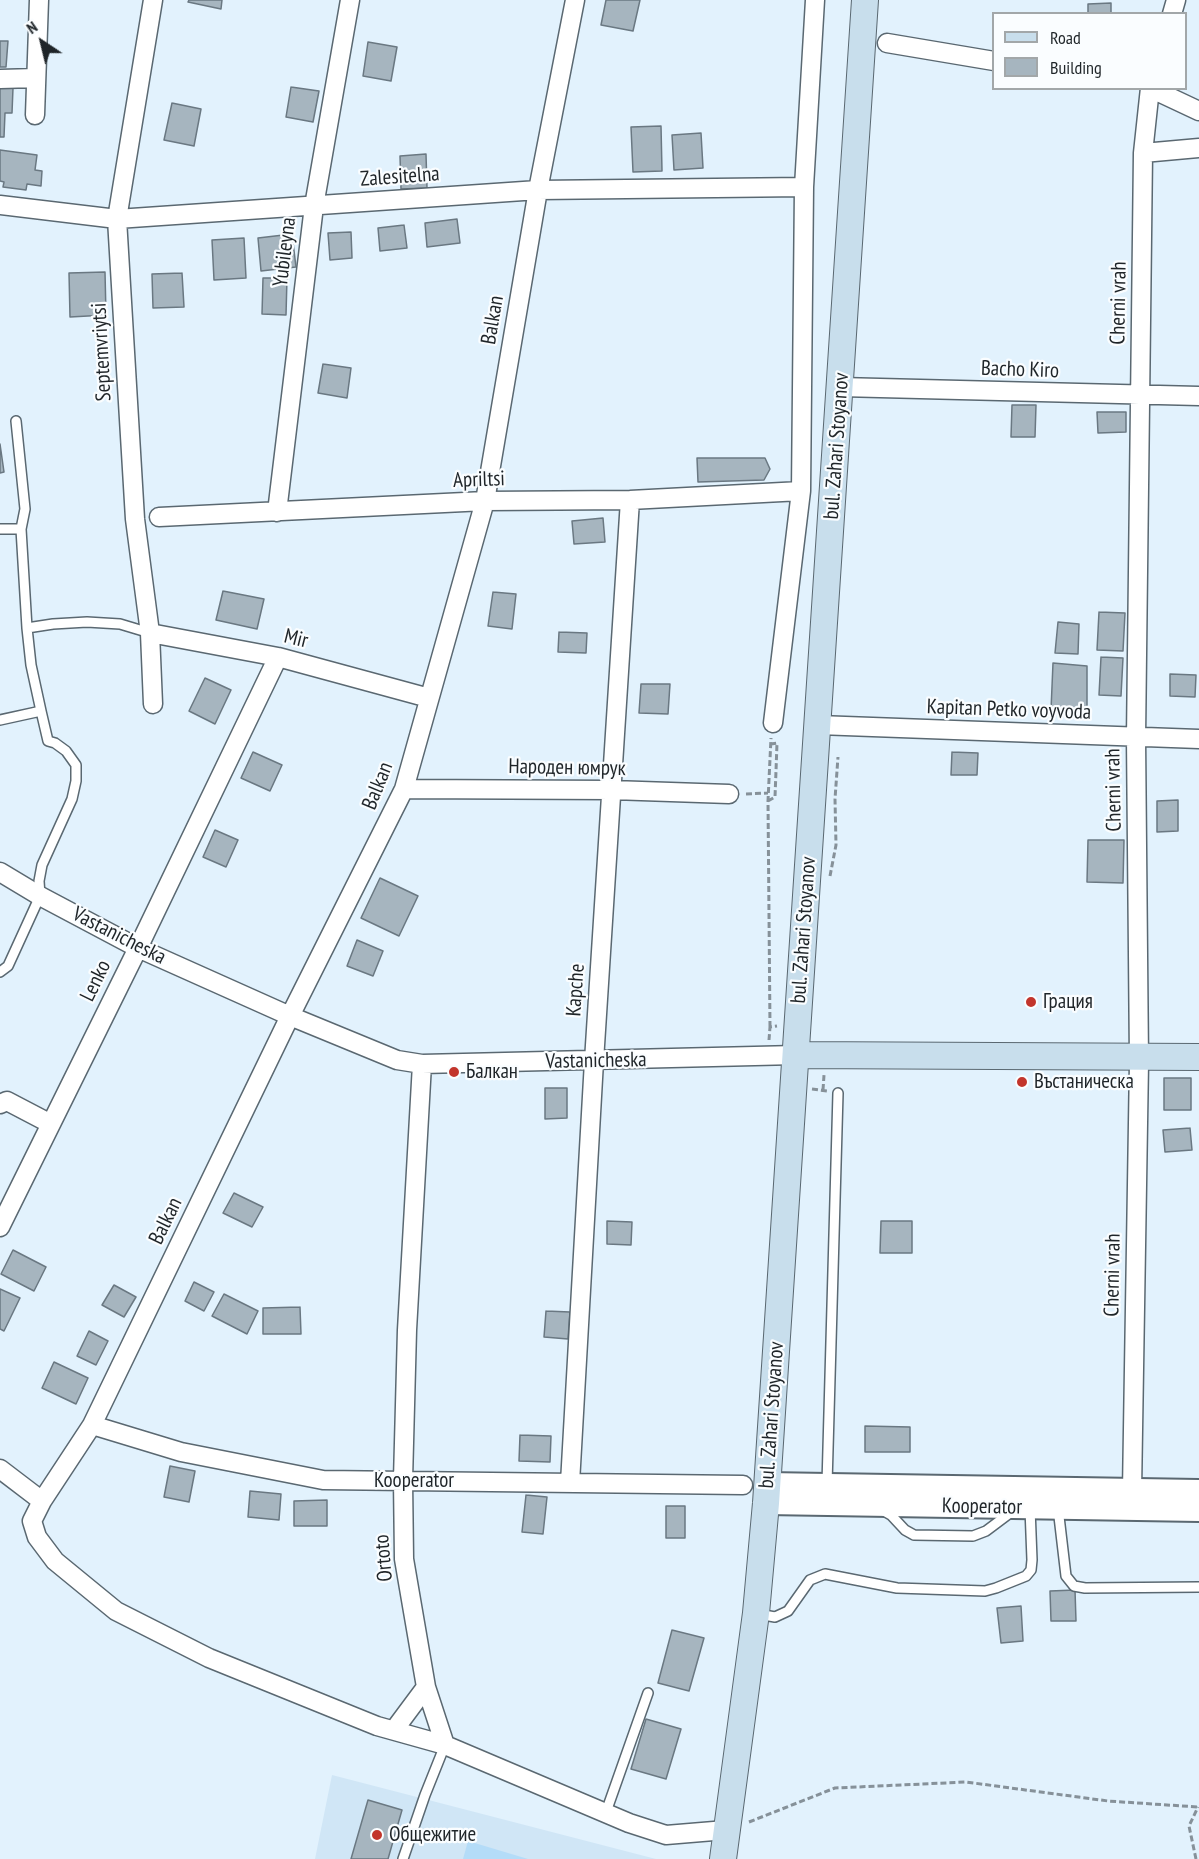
<!DOCTYPE html>
<meta charset="utf-8">
<style>
body{margin:0}
#map{position:relative;width:1199px;height:1859px;overflow:hidden;background:#e2f2fd;font-family:"PT Sans Narrow",sans-serif}
canvas{display:block}
.legend{position:absolute;left:992px;top:12px;width:195px;height:78px;box-sizing:border-box;background:#fafdff;border:2px solid #a2a7a9;margin:0;padding:8px 10px;list-style:none;font-size:18px;color:#1f2529}
.legend li{display:flex;align-items:center;gap:12px;height:30px}
.legend b{width:30px;border:2px solid #a2a7a9}
.north{position:absolute;left:12px;top:12px;width:60px;height:60px;-webkit-text-stroke:4px #fafdff;paint-order:stroke;rotate:325deg;font-size:16px;font-weight:700;line-height:24px;text-align:center;color:#1f2529}
.north::after{content:'';display:block;margin:auto;width:21px;height:27px;background:#1f2529;clip-path:polygon(50% 0,100% 100%,50% 72%,0 100%)}
</style>
<div id="map">
<canvas width="1199" height="1859"></canvas>
<ul class="legend">
<li><b style="height:8px;background:#c8deec"></b>Road</li>
<li><b style="height:16px;background:#a6b5bf"></b>Building</li>
</ul>
<div class="north">N</div>
</div>
<script>
const ctx = document.querySelector('canvas').getContext('2d');
ctx.lineJoin = 'round';
function fill(path, color) {
  ctx.fillStyle = color;
  ctx.fill(path, 'evenodd');
}
function poly(rows) {
  const path = new Path2D();
  for (const r of rows) {
    path.moveTo(r[0], r[1]);
    for (let i = 2; i < r.length; i += 2) path.lineTo(r[i], r[i + 1]);
  }
  return path;
}
function strokePath(path, color, width, dash) {
  ctx.strokeStyle = color;
  ctx.lineWidth = width;
  ctx.lineCap = dash ? 'butt' : 'round';
  ctx.setLineDash(dash || []);
  ctx.stroke(path);
}
function label(font, color, halo, rows, align = 'center') {
  ctx.font = font + ' "PT Sans Narrow",sans-serif';
  ctx.lineWidth = 4.5;
  ctx.setLineDash([]);
  ctx.textBaseline = 'middle';
  ctx.strokeStyle = halo;
  ctx.fillStyle = color;
  for (const [text, x, y, turn = 0] of rows) {
    ctx.save();
    ctx.translate(x, y);
    ctx.rotate((+turn || 0) * Math.PI / 180);
    ctx.textAlign = isNaN(turn) ? turn : align;
    if (halo) ctx.strokeText(text, 0, 0);
    ctx.fillText(text, 0, 0);
    ctx.restore();
  }
}
fill(poly([
 [332,1775,656,1859,315,1859]
]), '#d0e6f6');
fill(poly([
 [468,1841,528,1859,463,1859]
]), '#b4dcf8');
const building = poly([
 [189,0,222,0,221,9,188,2,189,0],
 [606,0,640,0,633,31,601,25,606,0],
 [1111,3,1111,14,1088,14,1088,4,1111,3],
 [0,41,8,41,6,67,0,67,0,41],
 [368,42,397,47,391,81,363,76,368,42],
 [0,87,13,88,12,113,5,113,4,137,0,137,0,87],
 [291,87,319,91,313,122,286,117,291,87],
 [172,103,201,109,194,146,164,140,172,103],
 [661,126,662,171,633,172,631,127,661,126],
 [701,133,703,168,674,170,672,135,701,133],
 [0,150,37,155,35,170,42,171,41,186,27,184,26,190,3,187,4,182,0,181,0,150],
 [426,154,427,188,401,189,400,156,426,154],
 [457,219,460,243,427,247,425,223,457,219],
 [404,225,407,248,380,251,378,228,404,225],
 [351,232,352,258,330,260,328,233,351,232],
 [292,234,296,267,261,271,258,238,292,234],
 [244,238,246,278,214,280,212,240,244,238],
 [105,272,106,315,70,317,69,273,105,272],
 [182,273,184,307,153,308,152,274,182,273],
 [263,278,287,278,286,315,262,314,263,278],
 [323,364,351,368,347,398,318,393,323,364],
 [1012,405,1036,405,1035,437,1011,437,1012,405],
 [1097,412,1126,412,1126,432,1098,433,1097,412],
 [0,444,4,472,0,473,0,444],
 [697,458,765,458,770,469,764,480,698,482,697,458],
 [603,518,605,542,574,544,572,521,603,518],
 [223,591,264,599,257,629,216,620,223,591],
 [493,592,516,594,512,629,488,626,493,592],
 [1099,612,1125,613,1123,651,1097,650,1099,612],
 [1058,622,1079,624,1078,654,1055,653,1058,622],
 [559,632,587,633,586,653,558,652,559,632],
 [1101,657,1123,658,1121,696,1099,695,1101,657],
 [1053,663,1087,666,1087,712,1051,710,1053,663],
 [1170,674,1196,675,1195,697,1170,696,1170,674],
 [205,678,231,690,215,724,189,711,205,678],
 [641,684,670,684,668,714,639,713,641,684],
 [253,752,282,765,270,791,241,778,253,752],
 [952,752,978,753,977,775,951,775,952,752],
 [1178,800,1178,831,1157,832,1157,801,1178,800],
 [215,830,238,840,226,867,203,857,215,830],
 [1088,840,1124,840,1123,883,1087,882,1088,840],
 [380,878,418,896,399,936,361,918,380,878],
 [357,940,383,951,373,976,347,966,357,940],
 [1164,1078,1191,1078,1191,1110,1164,1110,1164,1078],
 [545,1088,567,1088,567,1118,545,1119,545,1088],
 [1190,1128,1192,1150,1165,1152,1163,1130,1190,1128],
 [234,1193,263,1207,252,1227,223,1213,234,1193],
 [607,1221,632,1222,631,1245,607,1244,607,1221],
 [881,1221,912,1221,912,1253,880,1253,881,1221],
 [13,1250,46,1267,34,1291,1,1274,13,1250],
 [194,1282,214,1292,204,1311,185,1301,194,1282],
 [114,1285,136,1297,124,1317,102,1305,114,1285],
 [0,1289,20,1298,4,1331,0,1329,0,1289],
 [224,1294,258,1311,247,1334,212,1316,224,1294],
 [300,1307,301,1334,263,1334,263,1308,300,1307],
 [546,1311,570,1312,568,1339,544,1337,546,1311],
 [89,1331,108,1341,96,1365,77,1356,89,1331],
 [54,1362,88,1378,76,1404,42,1388,54,1362],
 [865,1426,910,1427,910,1452,865,1452,865,1426],
 [520,1435,551,1436,550,1462,519,1461,520,1435],
 [170,1466,195,1471,189,1502,164,1497,170,1466],
 [250,1491,281,1494,279,1520,248,1517,250,1491],
 [526,1495,547,1497,543,1534,522,1532,526,1495],
 [327,1500,327,1526,294,1526,294,1501,327,1500],
 [666,1506,685,1506,685,1538,666,1538,666,1506],
 [1075,1590,1076,1621,1051,1621,1050,1591,1075,1590],
 [1021,1606,1023,1641,1001,1643,997,1608,1021,1606],
 [672,1630,704,1638,689,1691,658,1683,672,1630],
 [646,1719,681,1729,666,1779,631,1769,646,1719],
 [368,1800,402,1810,388,1859,351,1859,368,1800]
]);
fill(building, '#a6b5bf');
strokePath(building, '#6a7882', 1.5);
const service = poly([
 [16,421,25,509,21,529,27,628],
 [0,529,21,529],
 [41,711,31,665,27,628,53,624,87,622,120,624,150,633],
 [0,720,41,711,48,741,55,743,66,751,76,765,76,781,72,799,42,865,39,881,40,896,8,966,0,972],
 [827,1484,838,1093],
 [1058,1508,1066,1576,1074,1586,1085,1588,1199,1587],
 [884,1511,891,1515,905,1530,914,1535,973,1536,986,1531,1010,1513],
 [758,1614,775,1617,788,1611,810,1580,825,1574,897,1588,985,1591,996,1588,1026,1576,1031,1570,1032,1560,1030,1508],
 [606,1812,648,1693],
 [403,1859,425,1795,445,1745]
]);
const minor = poly([
 [575,0,538,190,485,501,404,789,290,1016,92,1425,42,1501,32,1521,37,1537,55,1561,116,1611,209,1658,377,1726,445,1745,629,1823,666,1835,726,1830],
 [1172,14,1176,0],
 [887,43,994,61],
 [0,79,36,78],
 [1150,88,1199,111],
 [35,115,39,0],
 [1143,153,1199,148],
 [0,205,117,219,538,190,804,187],
 [840,387,1199,396],
 [277,512,314,206,350,0],
 [159,517,485,501,630,500,801,491],
 [150,633,278,657,429,698],
 [153,704,150,633,135,519,117,219,153,0],
 [773,723,801,491,804,187,815,0],
 [818,725,1199,739],
 [404,789,612,790,729,794],
 [0,872,40,896,138,948,290,1016,397,1060,422,1064,796,1055],
 [422,1064,407,1330,403,1480,404,1559,426,1687,445,1745],
 [0,1104,7,1101,51,1124],
 [0,1227,138,948,278,657],
 [92,1425,181,1452,323,1480,743,1485],
 [0,1469,42,1501],
 [570,1483,594,1061,630,500],
 [1132,1491,1139,1062,1136,738,1143,153,1150,88],
 [394,1730,426,1687]
]);
const tertiary = poly([
 [767,1484,1199,1491],
 [766,1503,1199,1510]
]);
const secondary = poly([
 [796,1055,1199,1057],
 [723,1859,756,1613,766,1503,865,0]
]);
strokePath(service, '#5a6871', 12);
strokePath(minor, '#5a6871', 21);
strokePath(tertiary, '#5a6871', 26);
strokePath(secondary, '#5a6871', 28);
strokePath(poly([
 [746,794,768,793],
 [768,801,775,797,776,771,777,743,771,744],
 [830,876,836,845,835,799,838,757],
 [770,1027,768,801,771,738],
 [769,1040,770,1027,777,1026],
 [812,1089,827,1091],
 [823,1090,824,1075],
 [749,1822,835,1788,966,1782,1108,1801,1198,1807],
 [1196,1859,1189,1826,1198,1807]
]), '#869199', 3, [6, 3]);
strokePath(service, '#fff', 9);
strokePath(minor, '#fff', 18);
strokePath(tertiary, '#fff', 22);
strokePath(secondary, '#c8deec', 26);
for (const [x, y, r, color] of [
 [1031,1002,6,"#c2352c"],
 [454,1072,6,"#c2352c"],
 [1022,1082,6,"#c2352c"],
 [377,1835,6,"#c2352c"]
]) {
  const dot = new Path2D();
  dot.arc(x, y, r, 0, 2 * Math.PI);
  ctx.fillStyle = color;
  ctx.fill(dot);
  strokePath(dot, '#fafdff', 2);
}
label('21px', '#1f2529', '#fafdff', [
 ["Zalesitelna",400,177,-4],
 ["Yubileyna",285,252,-83],
 ["Cherni vrah",1119,303,-89],
 ["Balkan",493,320,-80],
 ["Septemvriytsi",102,352,-93],
 ["Bacho Kiro",1020,370,2],
 ["bul. Zahari Stoyanov",837,446,-86],
 ["Apriltsi",479,480,-2],
 ["Mir",296,639,14],
 ["Kapitan Petko voyvoda",1009,710,2],
 ["Народен юмрук",567,768,1],
 ["Balkan",378,786,-68],
 ["Cherni vrah",1114,790,-91],
 ["bul. Zahari Stoyanov",804,930,-86],
 ["Vastanicheska",119,936,27],
 ["Lenko",96,981,-64],
 ["Kapche",576,990,-86],
 ["Vastanicheska",596,1061,-1],
 ["Balkan",166,1221,-64],
 ["Cherni vrah",1113,1275,-89],
 ["bul. Zahari Stoyanov",772,1415,-86],
 ["Kooperator",414,1481],
 ["Kooperator",982,1507,1],
 ["Ortoto",384,1558,-95]
]);
label('21px', '#1f2529', '#fafdff', [
 ["Грация",1043,1002],
 ["Балкан",466,1072],
 ["Въстаническа",1034,1082],
 ["Общежитие",389,1835]
], 'left');
</script>
